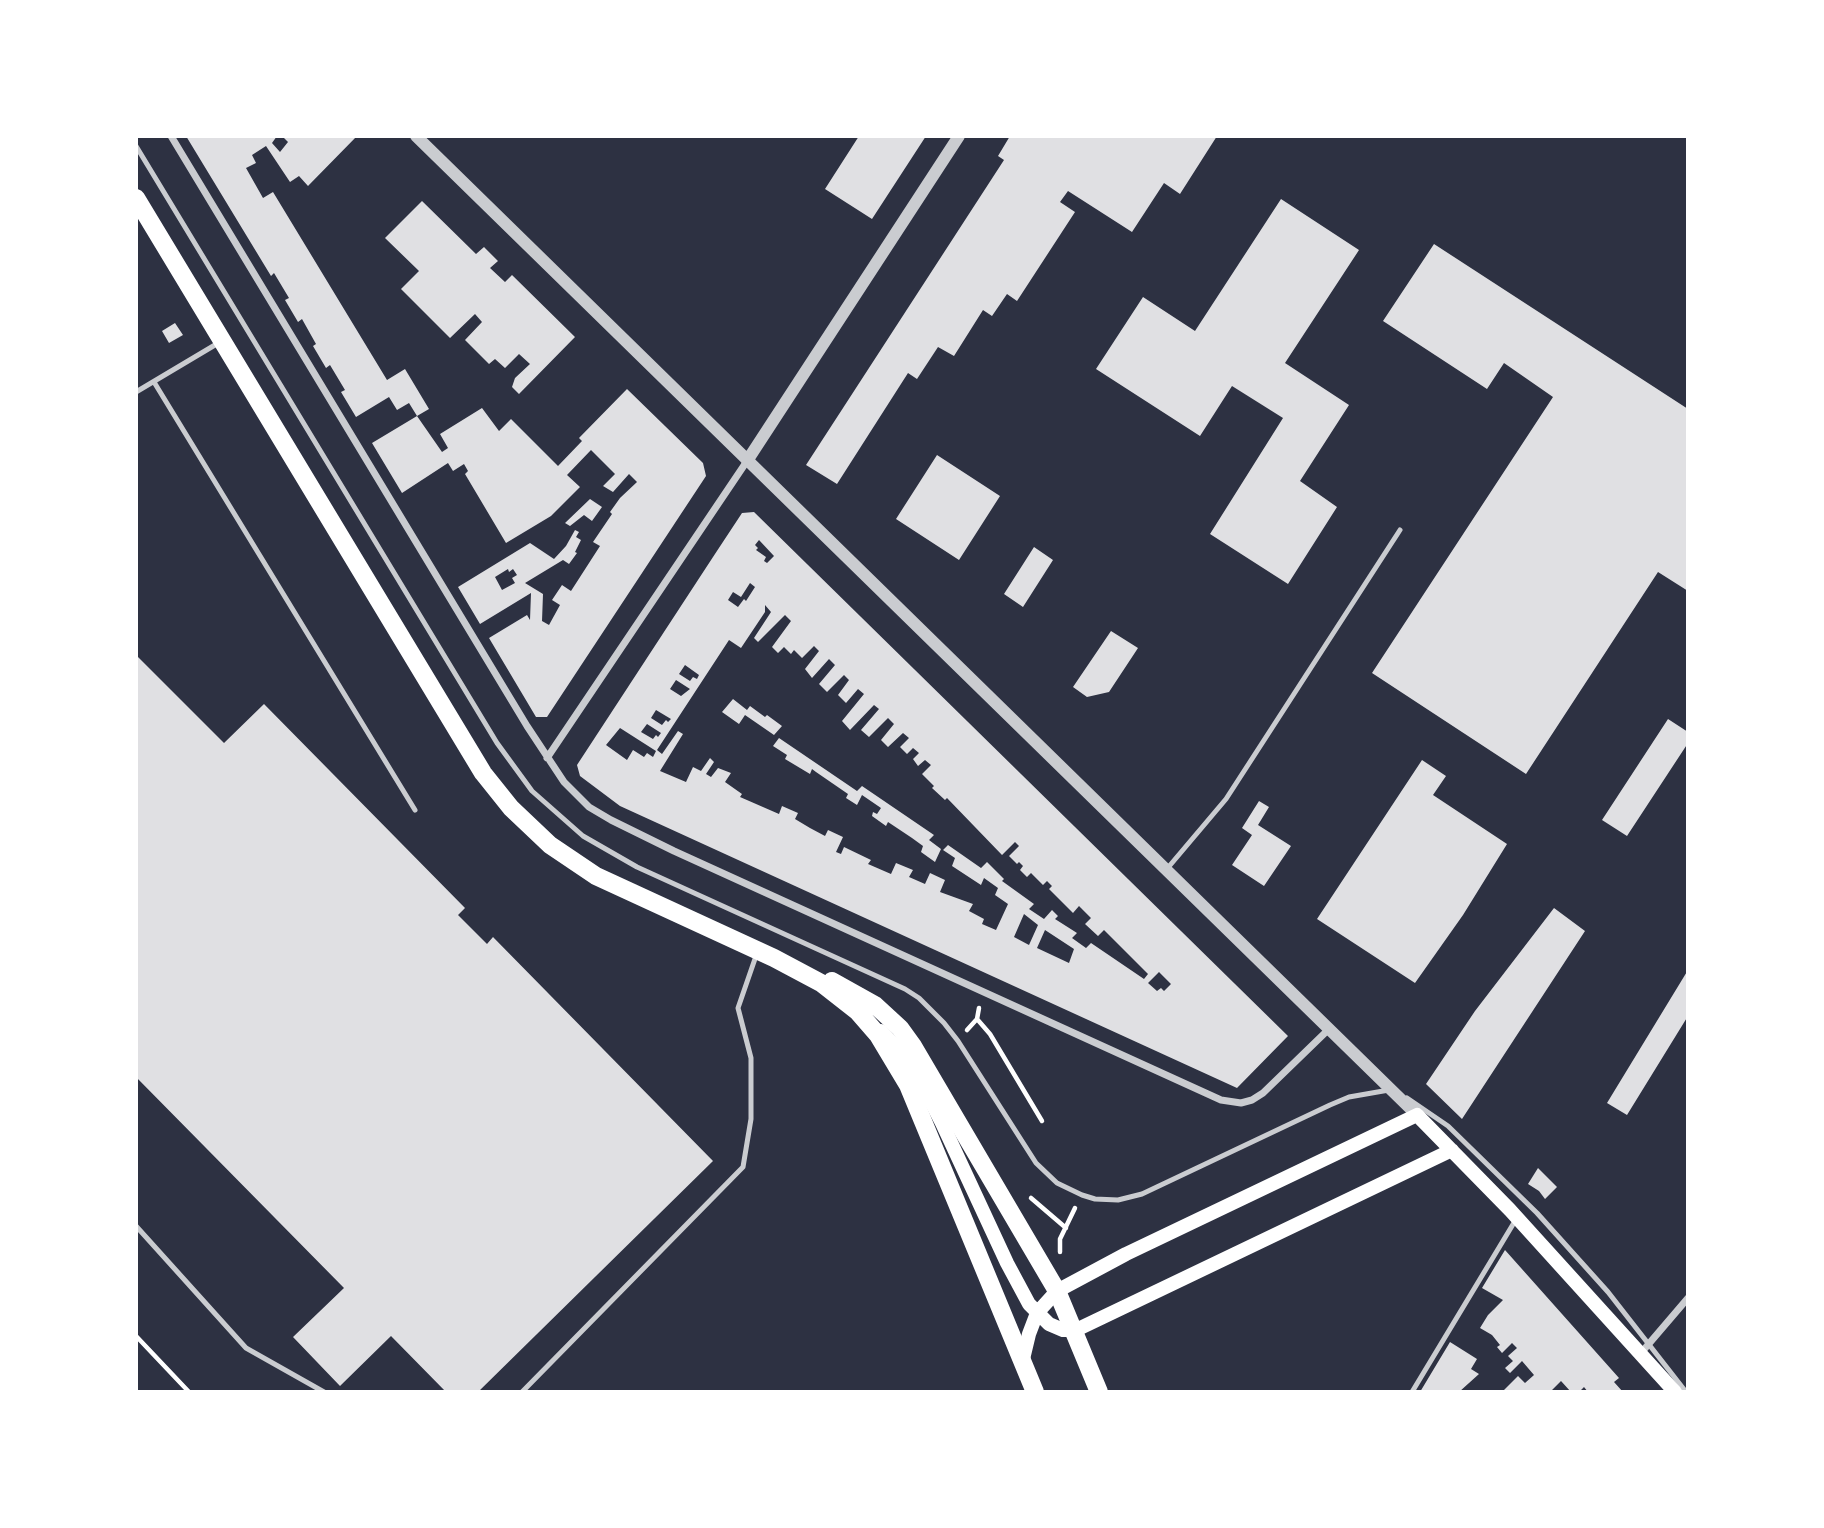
<!DOCTYPE html>
<style>
body{margin:0}
#map{position:relative;width:1824px;height:1528px;overflow:hidden;background:#2d3142;font-family:Mulish,sans-serif}
canvas{display:block}
.frame{position:absolute;inset:0;border:138px solid #fff;pointer-events:none}
</style>
<div id="map">
<canvas width="1824" height="1528"></canvas>
<div class="frame"></div>
</div>
<script>
const ctx = document.querySelector('canvas').getContext('2d');
ctx.lineJoin = 'round';
function fill(path, color) {
  ctx.fillStyle = color;
  ctx.fill(path, 'evenodd');
}
function poly(rows) {
  const path = new Path2D();
  for (const r of rows) {
    path.moveTo(r[0], r[1]);
    for (let i = 2; i < r.length; i += 2) path.lineTo(r[i], r[i + 1]);
  }
  return path;
}
function strokePath(path, color, width, dash) {
  ctx.strokeStyle = color;
  ctx.lineWidth = width;
  ctx.lineCap = dash ? 'butt' : 'round';
  ctx.setLineDash(dash || []);
  ctx.stroke(path);
}
fill(poly([
 [186,136,277,136,272,143,280,152,288,142,284,138,286,136,357,136,308,186,299,176,290,182,266,146,252,155,256,163,246,168,263,198,273,192,387,380,405,369,429,409,417,416,409,403,397,410,389,397,356,417,341,392,345,390,330,365,326,368,313,346,316,344,302,319,298,322,285,300,289,298,274,273,271,276],
 [859,136,926,136,872,219,825,189],
 [1010,136,1217,136,1180,194,1164,183,1132,232,1068,191,1060,202,1075,212,1017,301,1007,294,992,316,983,310,954,356,938,347,917,379,908,373,837,484,806,465,1004,160,998,156],
 [1281,199,1359,250,1285,363,1349,405,1300,481,1337,507,1288,584,1210,534,1283,418,1232,386,1200,436,1096,369,1143,297,1195,331],
 [422,201,476,254,484,247,498,261,490,268,505,282,512,275,575,337,519,394,512,387,515,378,530,364,519,354,505,368,495,359,489,364,465,340,482,322,475,314,450,338,401,289,419,271,385,238],
 [1434,244,1688,409,1688,591,1658,572,1526,774,1372,673,1553,397,1504,363,1487,389,1383,321],
 [175,323,183,335,169,343,162,331],
 [627,389,703,463,706,476,547,717,536,717,489,638,527,615,530,620,531,593,480,624,458,587,530,543,554,559,566,546,575,530,579,532,576,537,581,540,575,552,577,553,569,564,563,560,525,583,543,594,542,621,549,625,560,605,552,600,562,585,571,591,600,546,593,542,612,514,610,512,620,498,637,482,629,474,613,492,603,486,615,474,591,450,567,475,580,487,551,516,506,543,465,474,468,471,464,464,453,471,448,463,402,493,372,443,417,416,442,452,448,448,440,434,482,408,499,431,511,419,558,466,582,441,579,438],
 [508,569,509,572,513,569,517,575,512,578,515,583,502,590,495,577],
 [937,455,1000,496,959,560,896,519],
 [590,499,602,507,592,521,584,515,570,526,565,523],
 [754,512,1288,1036,1237,1088,620,806,580,776,577,765,713,557,742,513],
 [759,540,774,556,767,563,764,561,766,557,756,550,758,548,755,545],
 [750,583,755,587,746,601,744,599,738,607,728,600,733,592,741,597],
 [765,605,771,612,754,638,758,642,785,615,791,621,772,647,778,653,784,647,791,654,794,650,802,658,814,646,819,651,805,669,812,678,829,659,835,665,819,684,827,692,844,675,849,680,838,695,846,703,858,689,864,694,842,721,850,730,874,705,879,709,861,730,869,737,888,718,894,724,881,740,888,747,903,733,909,738,900,747,907,754,913,748,919,753,913,759,918,766,925,760,931,765,922,774,934,786,932,788,945,800,947,798,1002,855,1015,842,1019,846,1009,856,1017,864,1019,862,1023,866,1020,870,1027,877,1031,873,1043,885,1047,881,1052,886,1049,889,1073,913,1079,906,1091,918,1085,924,1098,936,1104,930,1148,974,1144,979,1091,943,1086,948,1072,938,1077,933,1055,919,1058,916,1052,910,1044,919,1029,909,1034,904,1002,881,1004,879,987,862,981,868,948,845,943,850,955,858,952,866,981,885,984,878,998,888,995,895,1008,904,996,930,982,924,984,919,969,911,973,904,940,892,945,880,930,873,925,884,909,877,913,870,896,863,891,874,868,864,871,860,844,847,841,854,836,852,843,837,828,830,825,836,810,828,795,819,798,813,782,806,779,814,740,797,742,794,725,782,731,773,718,768,711,777,706,774,714,762,710,758,701,771,693,767,686,782,660,771,683,734,678,731,662,754,657,750,729,640,741,648,765,612],
 [685,665,699,675,697,679,693,677,690,681,679,674],
 [676,680,690,689,681,696,670,689],
 [656,710,671,719,668,722,666,720,662,725,651,718],
 [647,724,661,733,658,737,656,735,653,739,641,732],
 [620,728,656,751,653,757,647,753,644,757,633,750,627,760,606,745],
 [1024,914,1038,925,1029,945,1014,937],
 [1045,930,1074,949,1069,963,1037,948],
 [1159,972,1171,984,1164,991,1161,988,1157,991,1148,983],
 [1034,547,1053,560,1023,607,1004,594],
 [1111,631,1138,648,1109,692,1087,697,1073,687],
 [136,655,224,743,264,704,465,908,458,915,487,944,493,937,713,1161,478,1392,446,1392,391,1336,340,1386,293,1337,344,1288,136,1077],
 [733,699,747,710,750,706,765,717,767,715,782,726,774,735,745,715,739,724,722,712],
 [1668,719,1688,732,1688,743,1627,836,1602,820],
 [779,738,857,791,862,786,934,835,929,840,941,849,935,862,921,852,923,846,912,838,888,822,886,826,872,816,873,812,877,814,881,808,862,795,857,805,846,798,848,794,816,772,812,769,810,774,785,759,787,755,773,746],
 [1422,760,1446,776,1433,795,1507,844,1463,915,1415,983,1317,919],
 [1259,801,1269,807,1258,825,1291,846,1264,886,1232,865,1252,835,1242,828],
 [1554,908,1585,931,1462,1119,1426,1084,1475,1011],
 [1688,970,1688,1016,1627,1115,1607,1103],
 [1538,1168,1557,1187,1545,1199,1539,1191,1528,1184],
 [1505,1250,1619,1378,1614,1382,1623,1392,1588,1392,1584,1387,1579,1392,1571,1392,1561,1381,1550,1392,1502,1392,1518,1376,1525,1383,1534,1375,1522,1361,1510,1373,1505,1368,1513,1361,1508,1356,1517,1348,1512,1343,1502,1353,1497,1347,1500,1345,1492,1335,1480,1328,1488,1315,1503,1300,1482,1288],
 [1450,1342,1477,1359,1471,1369,1479,1374,1459,1392,1420,1392]
]), '#e0e0e3');
strokePath(poly([
 [977,1019,990,1034,1042,1121],
 [967,1030,977,1019,979,1008],
 [1031,1198,1066,1228],
 [1060,1252,1060,1239,1075,1208],
 [136,1336,189,1392]
]), '#fff', 4.5);
strokePath(poly([
 [136,146,497,743,532,791,583,836,637,867,905,989,919,998,944,1023,958,1041,1036,1163,1057,1183,1082,1195,1095,1199,1118,1200,1142,1194,1330,1105,1349,1097,1389,1090],
 [154,382,415,810],
 [136,392,220,342],
 [1166,870,1226,799,1400,530],
 [1407,1098,1448,1126,1537,1213,1608,1292,1686,1392],
 [136,1226,246,1348,324,1392],
 [522,1392,743,1167,751,1119,751,1058,738,1008,757,953],
 [1412,1392,1515,1221]
]), '#caccd0', 5);
strokePath(poly([
 [171,136,527,726,564,782,589,807,611,820,674,851,1221,1100,1241,1103,1252,1100,1263,1093,1329,1029],
 [547,758,747,461],
 [1641,1353,1688,1298]
]), '#caccd0', 7);
strokePath(poly([
 [416,136,1417,1115],
 [747,461,959,136]
]), '#caccd0', 12);
strokePath(poly([
 [881,1031,901,1052,920,1080,942,1123,1007,1263,1029,1304,1049,1324,1063,1330,1076,1330,1452,1150],
 [1023,1359,1029,1334,1037,1313,1057,1291,1126,1254,1417,1115,1510,1210,1675,1392]
]), '#fff', 14);
strokePath(poly([
 [136,198,483,773,511,808,550,845,596,876,774,958,821,983,858,1012,878,1035,908,1085,1035,1392],
 [832,981,875,1005,900,1028,913,1046,1057,1291,1099,1392]
]), '#fff', 18);
</script>
